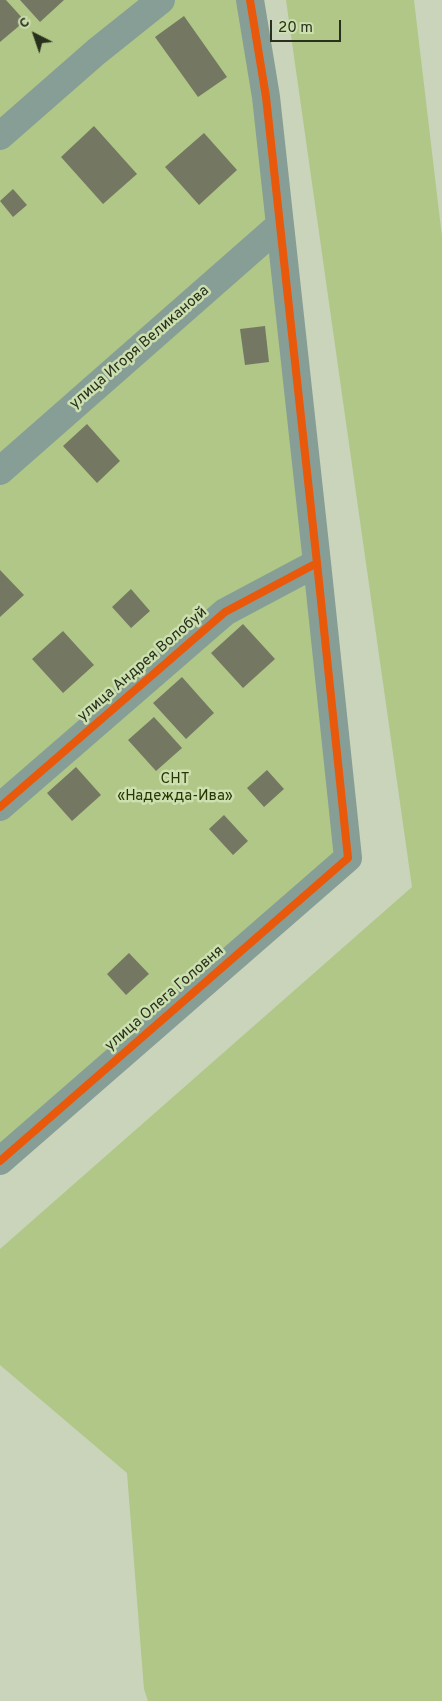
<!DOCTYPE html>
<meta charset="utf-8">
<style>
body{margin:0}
#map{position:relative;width:442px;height:1701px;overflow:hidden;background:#cad4ba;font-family:Overpass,sans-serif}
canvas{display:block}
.north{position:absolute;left:10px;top:10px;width:50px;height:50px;-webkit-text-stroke:4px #ccdfaf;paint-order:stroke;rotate:319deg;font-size:14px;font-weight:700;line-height:20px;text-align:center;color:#29301d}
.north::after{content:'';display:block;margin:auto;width:18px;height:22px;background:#29301d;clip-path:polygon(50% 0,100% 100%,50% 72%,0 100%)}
.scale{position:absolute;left:270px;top:20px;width:71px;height:22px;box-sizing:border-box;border:2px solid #29301d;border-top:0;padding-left:6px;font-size:15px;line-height:18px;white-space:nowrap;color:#29301d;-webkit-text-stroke:4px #ccdfaf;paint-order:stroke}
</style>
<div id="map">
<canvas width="442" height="1701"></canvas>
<div class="north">С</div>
<div class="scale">20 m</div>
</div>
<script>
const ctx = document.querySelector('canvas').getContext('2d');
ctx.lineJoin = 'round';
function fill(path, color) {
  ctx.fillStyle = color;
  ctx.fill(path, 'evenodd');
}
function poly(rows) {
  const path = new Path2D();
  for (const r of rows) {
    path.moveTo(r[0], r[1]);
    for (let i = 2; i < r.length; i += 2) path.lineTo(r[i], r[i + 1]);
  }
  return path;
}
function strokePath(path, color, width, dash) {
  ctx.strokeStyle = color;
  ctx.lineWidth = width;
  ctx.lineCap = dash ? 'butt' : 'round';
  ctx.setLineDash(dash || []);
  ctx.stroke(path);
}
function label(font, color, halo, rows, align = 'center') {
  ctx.font = font + ' Overpass,sans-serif';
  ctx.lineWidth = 5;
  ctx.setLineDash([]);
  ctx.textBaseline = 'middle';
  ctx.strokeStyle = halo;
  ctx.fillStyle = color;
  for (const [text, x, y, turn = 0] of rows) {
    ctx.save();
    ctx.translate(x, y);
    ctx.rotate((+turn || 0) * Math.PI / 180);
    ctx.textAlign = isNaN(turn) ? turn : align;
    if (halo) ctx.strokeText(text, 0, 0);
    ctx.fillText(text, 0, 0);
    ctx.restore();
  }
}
fill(poly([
 [0,0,256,0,359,862,0,1170],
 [286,0,414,0,442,237,442,1701,148,1701,144,1689,127,1473,0,1365,0,1249,412,887]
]), '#b0c787');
fill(poly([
 [0,0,6,0,25,21,0,42],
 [20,0,64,0,40,22],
 [184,16,227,77,198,97,155,37],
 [94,126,137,174,103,204,61,157],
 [204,133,237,170,199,205,165,167],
 [13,189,27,205,13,217,0,201],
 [265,326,269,362,245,365,240,329],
 [87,424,120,461,97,483,63,446],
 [0,570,24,595,0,617],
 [131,589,150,611,131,628,112,607],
 [243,624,275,659,243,688,211,653],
 [63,631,94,665,63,693,32,659],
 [182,677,214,713,186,739,153,703],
 [154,717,182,748,156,771,128,740],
 [76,767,101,795,72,821,47,793],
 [267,770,284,789,264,807,247,788],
 [224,815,248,841,233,855,209,829],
 [129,953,149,974,126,995,107,974]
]), '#747862');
strokePath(poly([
 [0,136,96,52,161,0],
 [0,471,280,225],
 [0,807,225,612,317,563],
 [0,1161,348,858,317,563,266,97,250,0]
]), '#879e96', 28);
strokePath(poly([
 [0,807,225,612,317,563],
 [0,1161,348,858,317,563,266,97,250,0]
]), '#e8590c', 8);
label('15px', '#29301d', '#ccdfaf', [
 ["улица Игоря Великанова",140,348,-41],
 ["улица Андрея Волобуй",143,665,-41],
 ["улица Олега Головня",165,999,-41]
]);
label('15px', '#283703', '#ccdfaf', [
 ["СНТ",175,780],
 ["«Надежда-Ива»",175,797]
]);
</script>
